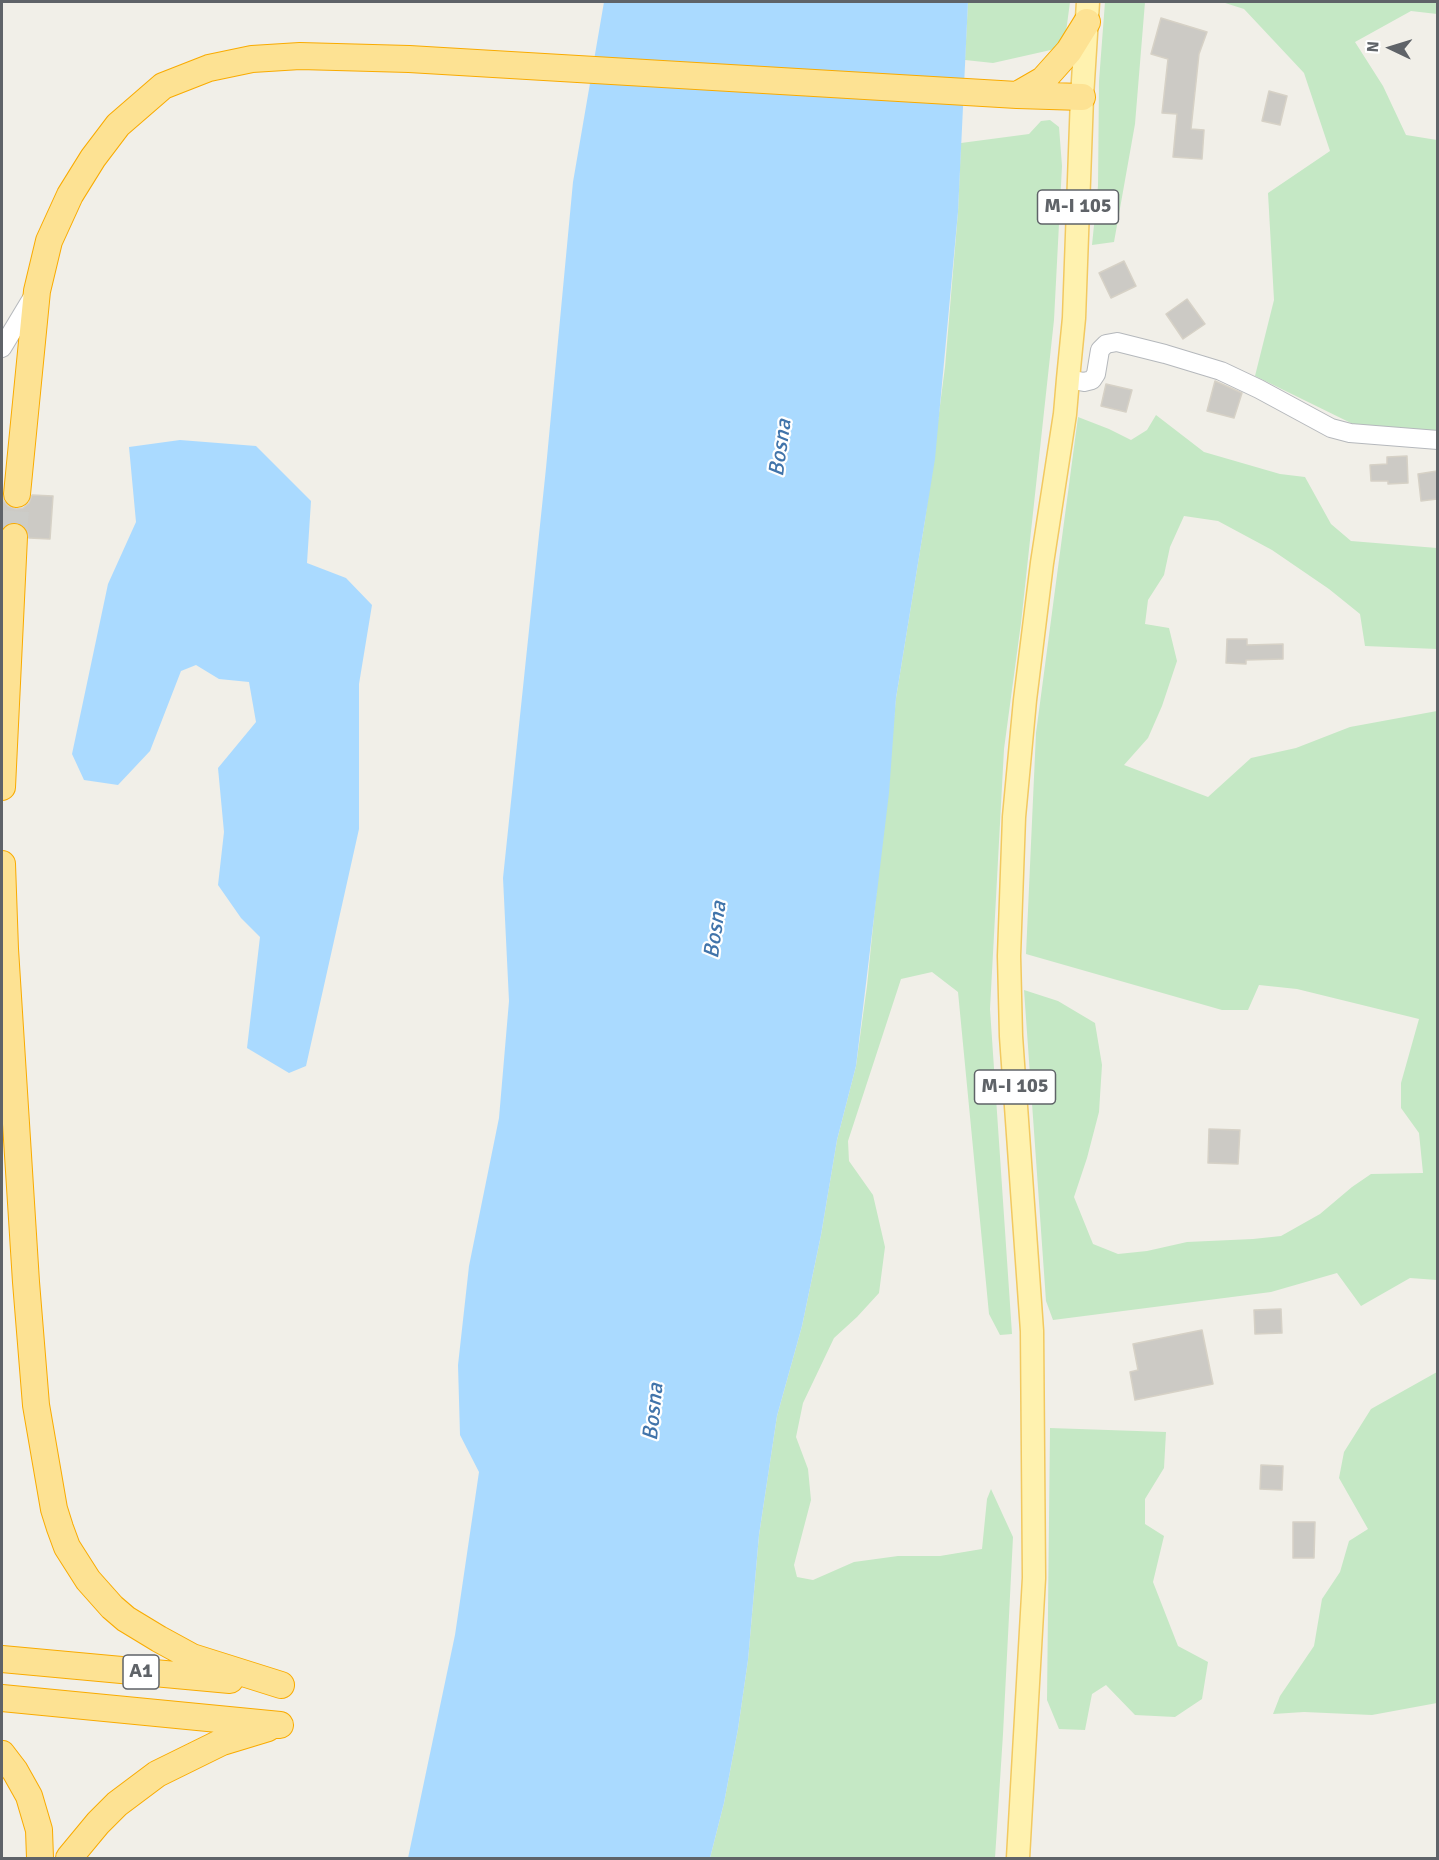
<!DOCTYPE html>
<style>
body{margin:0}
#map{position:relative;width:1439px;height:1860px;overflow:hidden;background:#f1efe8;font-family:Signika,sans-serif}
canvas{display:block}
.frame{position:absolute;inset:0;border:3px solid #5f6368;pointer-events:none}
.north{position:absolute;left:1361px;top:18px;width:60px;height:60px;-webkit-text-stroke:4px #fff;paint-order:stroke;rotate:274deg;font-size:16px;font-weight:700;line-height:24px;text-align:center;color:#5f6368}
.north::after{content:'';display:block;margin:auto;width:21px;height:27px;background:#5f6368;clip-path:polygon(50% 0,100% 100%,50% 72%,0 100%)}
</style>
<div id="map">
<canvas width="1439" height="1860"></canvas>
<div class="frame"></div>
<div class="north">N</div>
</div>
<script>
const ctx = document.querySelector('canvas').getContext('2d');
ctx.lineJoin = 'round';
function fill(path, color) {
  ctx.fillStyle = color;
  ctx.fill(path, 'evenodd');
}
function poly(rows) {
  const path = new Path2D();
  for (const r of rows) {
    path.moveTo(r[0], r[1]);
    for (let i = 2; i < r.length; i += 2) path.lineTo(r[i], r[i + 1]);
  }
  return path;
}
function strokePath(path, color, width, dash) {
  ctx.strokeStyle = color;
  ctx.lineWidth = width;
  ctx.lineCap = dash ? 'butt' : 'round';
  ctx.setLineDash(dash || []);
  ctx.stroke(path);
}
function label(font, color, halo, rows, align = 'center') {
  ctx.font = font + ' Signika,sans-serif';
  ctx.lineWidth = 4.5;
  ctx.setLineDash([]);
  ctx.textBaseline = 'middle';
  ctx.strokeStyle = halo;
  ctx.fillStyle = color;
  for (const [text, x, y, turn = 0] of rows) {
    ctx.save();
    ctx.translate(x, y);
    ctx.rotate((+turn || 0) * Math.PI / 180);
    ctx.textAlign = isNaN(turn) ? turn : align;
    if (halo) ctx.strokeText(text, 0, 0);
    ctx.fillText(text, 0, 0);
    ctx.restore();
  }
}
fill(poly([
 [968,2,1070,2,1064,47,993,63,965,60],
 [1105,2,1145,2,1135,124,1114,242,1092,245,1098,186,1099,81],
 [1222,2,1437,2,1437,14,1411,11,1355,42,1383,86,1406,135,1437,140,1437,434,1355,425,1255,376,1274,300,1268,193,1330,151,1304,73,1244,9],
 [1050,120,1059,127,1062,166,1054,320,1021,623,1004,749,990,1009,1012,1334,1000,1335,989,1314,958,992,932,972,901,979,848,1141,849,1161,873,1195,885,1247,879,1293,857,1317,834,1338,803,1403,796,1437,808,1469,811,1500,794,1565,797,1577,813,1580,854,1562,898,1556,940,1556,982,1549,987,1499,991,1489,1013,1537,1003,1734,995,1858,710,1858,724,1803,738,1729,748,1660,759,1535,777,1416,802,1326,821,1235,837,1140,856,1066,867,986,896,698,925,520,945,367,958,212,961,143,1029,134,1041,121],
 [1156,415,1204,452,1280,474,1305,477,1331,524,1351,541,1437,548,1437,649,1365,646,1360,614,1329,589,1272,550,1218,521,1184,516,1170,547,1164,575,1148,600,1145,624,1169,628,1177,661,1162,706,1148,738,1124,765,1208,797,1251,758,1296,748,1350,727,1437,711,1437,1280,1410,1278,1361,1306,1337,1273,1271,1292,1053,1320,1046,1301,1024,990,1058,1001,1095,1023,1102,1065,1099,1112,1087,1158,1074,1197,1093,1244,1118,1254,1147,1251,1187,1242,1253,1239,1281,1236,1320,1214,1352,1187,1371,1174,1423,1173,1419,1133,1401,1108,1401,1083,1419,1019,1297,989,1259,985,1248,1010,1222,1010,1026,954,1036,733,1078,417,1109,429,1131,440,1147,430],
 [1437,1372,1437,1703,1372,1715,1304,1712,1273,1714,1280,1696,1314,1646,1322,1599,1340,1572,1349,1541,1368,1529,1339,1478,1344,1452,1371,1409],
 [1050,1428,1166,1432,1164,1468,1145,1499,1145,1524,1164,1536,1153,1582,1178,1646,1208,1662,1202,1699,1175,1717,1135,1715,1106,1685,1092,1694,1085,1730,1059,1729,1047,1700]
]), '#c5e8c5');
fill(poly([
 [604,2,968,2,958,212,935,459,896,698,889,793,856,1066,837,1140,821,1235,802,1326,777,1416,759,1535,748,1660,738,1729,724,1803,710,1858,408,1858,455,1635,479,1472,460,1435,458,1365,469,1266,499,1118,509,1001,503,878,546,468,573,182],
 [180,440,256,446,311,501,307,563,346,578,372,605,359,684,359,829,306,1066,289,1073,247,1048,260,937,241,918,218,885,224,832,218,768,256,722,249,682,219,679,196,665,181,671,150,751,118,785,84,780,72,754,108,584,136,522,129,447]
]), '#aadaff');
const building = poly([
 [1161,18,1207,32,1199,54,1191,129,1204,130,1202,159,1173,157,1177,114,1162,113,1168,59,1151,54,1161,18],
 [1269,91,1287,96,1280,125,1262,121,1269,91],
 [1124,261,1136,286,1111,298,1099,273,1124,261],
 [1187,299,1205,324,1183,339,1166,314,1187,299],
 [1215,381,1242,393,1234,418,1207,411,1215,381],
 [1106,384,1132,390,1126,412,1101,406,1106,384],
 [1407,456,1408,483,1388,484,1388,481,1371,481,1370,465,1387,464,1387,457,1407,456],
 [1437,471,1437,499,1421,501,1418,474,1437,471],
 [2,493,3,500,8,506,16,509,23,508,29,503,32,495,53,496,50,539,29,538,27,530,22,524,15,522,8,523,2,529,2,493],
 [1227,639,1247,639,1247,645,1283,644,1283,659,1246,660,1246,664,1226,663,1227,639],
 [1209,1129,1240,1130,1238,1164,1208,1163,1209,1129],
 [1281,1309,1282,1333,1255,1334,1254,1310,1281,1309],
 [1202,1330,1213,1384,1135,1400,1130,1372,1138,1370,1133,1344,1202,1330],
 [1261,1465,1283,1466,1282,1490,1260,1489,1261,1465],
 [1293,1522,1315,1522,1314,1558,1293,1558,1293,1522]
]);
fill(building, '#cccac5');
strokePath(building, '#d6d1c6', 1.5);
strokePath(poly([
 [14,537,17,494]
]), '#ccccc8', 26, [26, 13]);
const minor = poly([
 [2,348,34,295],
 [1068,379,1084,382,1092,380,1096,374,1100,350,1106,344,1117,342,1165,354,1221,371,1259,389,1331,428,1350,433,1438,440]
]);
const major = poly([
 [1018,1858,1034,1578,1032,1331,1011,1036,1009,956,1014,817,1025,700,1042,563,1065,414,1068,379,1074,318,1082,97,1088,2]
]);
const highway = poly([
 [1017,95,1043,80,1069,51,1087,22],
 [17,494,37,291,49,241,70,195,93,158,118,125,163,86,209,68,252,59,300,56,409,59,1017,95,1082,97],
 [2,787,14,537],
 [2,864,5,949,26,1282,36,1405,54,1509,60,1528,67,1547,88,1580,112,1607,126,1619,159,1639,192,1657,281,1685],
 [2,1659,230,1680],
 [2,1698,280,1725],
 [2,1754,15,1771,29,1796,39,1830,40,1858],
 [69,1858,98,1823,117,1804,157,1774,222,1742,268,1728]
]);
strokePath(minor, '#b5b8bc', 20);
strokePath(major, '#f2c960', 25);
strokePath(highway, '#f9ab00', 28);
strokePath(minor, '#fff', 18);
strokePath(major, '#fff2af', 22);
strokePath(highway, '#fde293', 26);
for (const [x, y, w] of [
 [1078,207,81],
 [1015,1087,81],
 [141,1672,36]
]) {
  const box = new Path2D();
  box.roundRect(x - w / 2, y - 17, w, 34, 4.5);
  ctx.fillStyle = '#fff';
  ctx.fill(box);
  strokePath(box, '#5f6368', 1.5);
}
label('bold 20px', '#5f6368', null, [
 ["M-I 105",1078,207],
 ["M-I 105",1015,1087],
 ["A1",141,1672]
]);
label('italic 22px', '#4174aa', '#fff', [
 ["Bosna",781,448,-82],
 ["Bosna",716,930,-82],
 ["Bosna",654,1412,-84]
]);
</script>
